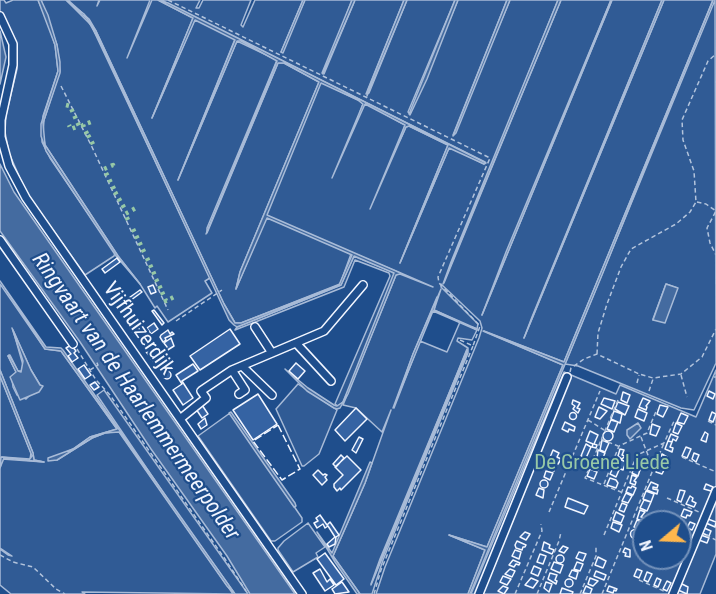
<!DOCTYPE html>
<style>
body{margin:0}
#map{position:relative;width:716px;height:594px;overflow:hidden;background:#1f4e8c;font-family:"Roboto Condensed",sans-serif}
canvas{display:block}
.north{position:absolute;left:632px;top:510px;width:60px;height:60px;box-sizing:border-box;background:#1f4e8c;border:2px solid #7391ba;border-radius:50%;rotate:251deg;font-size:16px;font-weight:700;line-height:24px;text-align:center;color:#f2f6ff}
.north::after{content:'';display:block;margin:auto;width:21px;height:27px;background:#ffb74d;clip-path:polygon(50% 0,100% 100%,50% 72%,0 100%)}
</style>
<div id="map">
<canvas width="716" height="594"></canvas>
<div class="north">N</div>
</div>
<script>
const ctx = document.querySelector('canvas').getContext('2d');
ctx.lineJoin = 'round';
function fill(path, color) {
  ctx.fillStyle = color;
  ctx.fill(path, 'evenodd');
}
function toPath(rows) {
  const path = new Path2D();
  for (const r of rows) {
    if (r.length === 3) {
      path.moveTo(r[0] + r[2], r[1]);
      path.arc(r[0], r[1], r[2], 0, 2 * Math.PI);
      continue;
    }
    path.moveTo(r[0], r[1]);
    for (let i = 2; i < r.length; i += 2) path.lineTo(r[i], r[i + 1]);
  }
  return path;
}
function trace(path, color, width, dash) {
  ctx.strokeStyle = color;
  ctx.lineWidth = width;
  ctx.lineCap = dash ? 'butt' : 'round';
  ctx.setLineDash(dash || []);
  ctx.stroke(path);
}
function label(font, color, halo, rows, align = 'center') {
  ctx.font = font + ' "Roboto Condensed",sans-serif';
  ctx.lineWidth = 4.5;
  ctx.setLineDash([]);
  ctx.textBaseline = 'middle';
  ctx.strokeStyle = halo;
  ctx.fillStyle = color;
  for (const [text, x, y, turn = 0] of rows) {
    ctx.save();
    ctx.translate(x, y);
    ctx.rotate((+turn || 0) * Math.PI / 180);
    ctx.textAlign = isNaN(turn) ? turn : align;
    if (halo) ctx.strokeText(text, 0, 0);
    ctx.fillText(text, 0, 0);
    ctx.restore();
  }
}
const built = toPath([
 [0,0,4,0,6,3,13,0,38,0,48,23,55,45,58,71,43,116,42,142,50,158,115,253,114,256,85,275,26,192,9,153,5,132,6,115,17,69,17,56,13,37,0,12,0,0],
 [41,0,66,0,91,25,210,278,205,281,212,293,168,322,157,306,155,308,140,284,118,256,45,145,43,134,44,120,60,71,57,45,41,0],
 [68,0,99,0,97,6,100,0,150,0,127,58,152,0,158,0,193,18,152,118,195,19,235,39,178,180,237,41,277,60,207,228,207,233,278,63,284,63,319,82,240,272,236,289,265,220,267,218,279,222,266,215,321,82,358,100,363,104,360,112,364,105,367,104,405,125,400,140,406,127,409,126,448,145,400,263,449,148,452,148,484,164,485,162,161,0,200,0,196,8,199,8,203,0,251,0,241,25,243,27,255,0,303,0,281,52,305,0,352,0,324,74,355,0,404,0,366,94,369,93,407,0,455,0,408,112,410,114,458,0,507,0,453,135,510,0,558,0,444,283,561,0,611,0,482,315,612,0,662,0,524,338,664,0,713,0,564,362,484,331,563,365,487,547,449,535,485,550,468,594,376,594,385,567,479,338,482,328,480,321,441,284,441,287,478,324,477,329,472,327,477,330,472,340,458,338,457,341,468,348,468,353,383,560,372,594,360,594,333,556,365,483,391,410,382,432,356,408,343,405,396,275,400,273,280,222,351,254,340,284,241,323,235,323,224,304,96,31,89,19,68,0],
 [437,297,434,310,460,322,447,352,420,341,394,408,413,354,437,297],
 [467,350,446,404,371,584,380,559,467,350],
 [715,0,716,363,694,410,681,408,578,366,565,364,715,0],
 [666,284,677,288,653,320,653,319,666,284],
 [354,256,393,272,394,275,348,391,343,402,338,406,335,404,390,276,389,273,355,260,344,287,235,330,237,327,341,285,354,256],
 [0,284,45,349,61,351,117,429,90,437,73,449,50,460,57,460,92,438,105,433,119,431,233,594,82,592,85,594,11,594,0,585,0,549,8,555,12,556,0,548,0,468,2,459,44,462,34,460,33,453,0,370,0,284],
 [13,330,31,370,40,385,26,399,17,395,13,387,12,379,16,372,8,356,10,355,18,371,23,371,23,365,13,330],
 [716,370,716,554,700,594,471,594,564,372,616,394,620,385,696,417,716,370],
 [644,522,680,522,680,558,644,558,644,522],
 [0,376,31,453,30,459,2,457,0,459,0,376],
 [298,384,337,410,319,454,304,466,302,466,276,409,298,384],
 [104,390,248,594,235,594,175,510,97,395,104,390],
 [230,413,302,518,302,522,275,541,271,541,198,436,230,413],
 [308,523,325,547,316,553,318,557,293,572,278,550,278,548,284,541,308,523]
]);
const water = toPath([
 [38,0,41,0,48,15,57,45,60,62,60,73,43,123,45,145,118,256,140,284,116,256,46,151,41,136,41,124,58,71,55,45,38,0],
 [66,0,84,14,96,31,224,304,235,323,241,323,339,285,352,255,267,218,236,289,240,272,319,82,284,63,278,63,206,234,277,61,241,41,237,41,178,180,235,40,195,20,152,118,193,18,158,0,168,3,486,163,484,164,449,148,400,263,448,145,409,126,406,127,370,209,405,125,365,104,332,178,363,104,358,100,321,83,267,215,433,287,400,274,396,275,348,394,340,408,337,409,334,408,307,391,285,369,308,388,334,405,337,406,343,402,394,273,354,256,341,285,237,327,234,325,229,320,97,36,87,19,66,0],
 [303,0,305,0,283,53,281,52,303,0],
 [352,0,355,0,323,74,322,73,352,0],
 [404,0,407,0,367,96,368,90,404,0],
 [455,0,458,0,427,79,410,115,409,114,455,0],
 [507,0,510,0,456,133,453,136,507,0],
 [558,0,561,0,443,284,451,262,558,0],
 [611,0,612,0,482,315,506,252,611,0],
 [662,0,664,0,524,338,532,317,662,0],
 [713,0,602,275,470,594,468,594,485,550,449,535,487,547,563,365,483,331,564,362,713,0],
 [0,31,6,57,0,84,0,31],
 [0,164,14,192,295,594,250,594,227,556,151,449,80,342,0,231,0,164],
 [0,281,46,347,61,348,63,350,235,594,227,586,119,432,105,433,92,438,57,460,48,461,48,458,73,449,90,437,117,429,61,351,45,349,0,281],
 [666,284,678,288,665,323,653,320,666,284],
 [441,289,434,310,477,329,477,330,433,311,393,408,413,354,441,289],
 [12,328,31,370,40,385,43,386,39,392,20,400,10,377,16,372,8,356,9,355,18,371,21,372,23,361,12,328],
 [467,349,467,353,446,404,371,585,467,349],
 [0,370,33,453,34,460,44,462,4,458,0,468,1,457,29,460,32,456,0,376,0,370],
 [231,412,295,503,296,506,294,507,266,467,229,413,231,412],
 [638,423,641,428,630,439,627,435,627,430,638,423],
 [370,462,372,463,365,483,333,556,360,594,357,594,335,562,317,532,332,553,370,462]
]);
const building = toPath([
 [117,258,120,262,105,273,102,269,117,258],
 [153,285,156,292,151,294,148,287,153,285],
 [140,290,142,292,123,306,122,303,123,302,120,297,122,295,126,300,140,290],
 [154,310,164,323,162,325,152,311,154,310],
 [154,323,158,329,151,334,147,328,154,323],
 [136,324,141,332,135,336,130,328,136,324],
 [230,329,240,344,200,370,190,356,230,329],
 [168,330,170,334,172,332,174,334,165,338,166,340,163,342,160,337,161,335,168,330],
 [171,338,174,346,158,356,157,354,167,347,164,343,171,338],
 [151,343,155,348,147,353,144,348,151,343],
 [71,345,76,351,74,353,78,358,72,362,68,356,71,354,66,348,71,345],
 [157,346,161,351,151,358,147,353,157,346],
 [157,355,162,362,166,362,169,366,162,371,151,359,157,355],
 [296,363,305,371,298,379,289,371,296,363],
 [193,364,198,371,182,381,193,398,183,405,173,390,182,384,176,375,193,364],
 [84,365,91,375,85,379,78,369,84,365],
 [167,375,4],
 [95,382,99,387,94,390,90,385,95,382],
 [709,391,715,394,713,399,707,396,709,391],
 [623,392,630,395,627,403,621,400,623,392],
 [258,394,277,424,253,440,233,410,258,394],
 [604,398,615,401,612,409,601,404,604,398],
 [643,398,650,401,646,406,647,407,646,410,639,407,643,398],
 [573,400,580,403,577,408,580,409,578,413,573,409,575,406,572,404,573,400],
 [618,402,629,406,625,415,615,409,618,402],
 [202,405,208,414,202,418,196,409,202,405],
 [660,405,668,407,663,417,657,414,660,405],
 [599,407,607,411,600,419,595,417,599,407],
 [356,408,367,419,345,441,335,430,356,408],
 [638,409,647,413,644,421,635,417,638,409],
 [614,411,622,414,620,423,611,419,614,411],
 [712,412,716,414,713,422,709,420,712,412],
 [573,416,3.5],
 [681,413,688,416,684,424,677,422,681,413],
 [205,418,207,425,201,429,198,424,205,418],
 [611,420,618,422,614,432,607,429,611,420],
 [565,422,575,427,574,431,569,429,568,432,562,429,565,422],
 [676,423,682,426,678,434,673,432,676,423],
 [652,424,660,427,656,436,650,434,652,424],
 [608,436,5],
 [590,431,598,435,594,444,597,445,596,448,592,447,593,444,586,441,590,431],
 [705,432,708,434,706,442,701,440,705,432],
 [671,434,678,437,676,441,673,439,672,442,668,441,671,434],
 [359,437,363,439,356,453,352,450,359,437],
 [602,440,609,443,605,452,600,450,602,440],
 [668,441,672,442,670,447,673,448,672,452,665,449,668,441],
 [586,444,591,447,586,458,581,456,586,444],
 [686,447,691,449,687,458,682,456,686,447],
 [620,449,624,450,622,455,625,456,622,459,618,456,620,449],
 [553,450,559,453,557,457,561,459,558,464,549,460,553,450],
 [598,450,605,453,602,460,597,458,598,450],
 [694,453,699,455,696,462,692,459,694,453],
 [662,454,667,457,666,466,660,463,662,454],
 [341,455,344,458,336,467,333,464,341,455],
 [347,456,361,470,341,490,340,488,337,491,334,487,334,484,343,475,335,467,347,456],
 [617,458,626,462,623,470,613,466,617,458],
 [595,459,601,462,598,470,592,468,595,459],
 [550,461,556,464,554,471,549,469,550,461],
 [659,463,666,466,662,474,656,472,659,463],
 [635,465,641,467,638,476,632,473,635,465],
 [613,468,619,470,616,477,610,474,613,468],
 [590,469,597,472,594,479,587,476,590,469],
 [318,470,323,475,325,474,327,475,325,477,327,480,322,485,313,475,318,470],
 [546,471,553,473,550,480,544,477,546,471],
 [632,475,637,477,634,481,636,482,635,485,630,483,632,475],
 [610,478,616,480,618,483,616,488,607,485,610,478],
 [544,484,4],
 [651,482,658,485,657,488,653,487,653,489,658,490,657,494,647,490,651,482],
 [706,484,713,487,711,491,704,489,706,484],
 [632,486,636,488,633,495,626,492,628,487,631,488,632,486],
 [539,488,544,490,543,498,536,495,539,488],
 [680,490,685,491,681,502,677,500,680,490],
 [646,491,654,494,651,502,643,499,646,491],
 [626,493,632,496,628,503,622,501,626,493],
 [690,496,693,498,692,501,696,503,694,507,686,504,690,496],
 [568,498,588,506,584,514,565,507,568,498],
 [644,500,651,502,647,511,640,508,644,500],
 [622,503,627,505,624,512,619,510,622,503],
 [684,509,692,512,690,516,687,515,686,518,681,516,684,509],
 [640,510,645,512,641,517,644,518,642,521,637,519,640,510],
 [616,512,624,516,621,523,613,520,616,512],
 [320,515,327,525,330,522,339,535,336,537,335,544,329,547,327,544,335,537,328,526,325,528,323,524,317,528,314,523,318,521,316,518,320,515],
 [671,516,678,518,676,522,668,520,671,516],
 [708,519,716,522,715,527,706,523,708,519],
 [637,520,642,522,639,529,634,527,637,520],
 [613,522,622,525,619,532,611,528,613,522],
 [690,522,695,524,692,530,687,528,690,522],
 [704,528,711,531,709,536,702,533,704,528],
 [635,534,4.5],
 [525,532,530,534,526,540,520,537,525,532],
 [701,535,709,538,707,543,699,540,701,535],
 [517,541,526,545,525,547,523,547,522,550,516,548,515,545,517,541],
 [683,541,688,543,685,551,680,549,683,541],
 [544,542,550,545,549,548,554,550,552,554,542,550,544,542],
 [563,546,568,548,564,553,559,551,563,546],
 [625,548,630,550,630,557,625,556,626,553,623,552,625,548],
 [515,550,521,552,519,559,512,556,515,550],
 [579,552,586,554,583,561,576,558,579,552],
 [325,553,344,579,336,585,317,559,325,553],
 [540,554,546,556,543,564,537,562,540,554],
 [560,559,4],
 [598,557,606,561,603,568,595,565,598,557],
 [513,560,520,563,519,565,516,564,514,567,509,565,513,560],
 [554,562,563,565,560,573,551,569,554,562],
 [577,562,583,564,580,571,574,569,577,562],
 [534,566,541,569,538,576,531,573,534,566],
 [320,569,327,582,330,579,334,585,325,591,313,573,320,569],
 [510,569,515,571,512,577,505,574,510,569],
 [637,569,642,571,639,578,634,576,637,569],
 [572,570,578,572,576,579,569,576,572,570],
 [596,571,606,575,604,580,594,576,596,571],
 [647,572,652,574,648,582,644,580,647,572],
 [550,573,557,575,555,580,557,581,556,584,548,579,550,573],
 [503,576,511,579,507,585,500,582,503,576],
 [531,578,538,581,533,588,525,585,531,578],
 [590,578,598,581,593,586,588,584,590,578],
 [657,578,661,580,658,587,654,585,657,578],
 [569,583,4],
 [667,581,671,583,667,591,663,589,667,581],
 [342,582,349,592,335,594,332,589,342,582],
 [546,582,552,584,549,592,544,588,546,582],
 [682,584,688,587,687,594,678,590,682,584],
 [503,586,508,588,504,594,498,591,503,586],
 [586,586,592,589,590,594,583,593,586,586],
 [609,586,617,589,616,591,614,590,613,593,607,591,609,586],
 [562,588,573,592,572,594,560,594,562,588]
]);
const path = toPath([
 [168,0,490,158,438,277,439,283,480,326,473,346,458,339],
 [61,86,92,147,168,310],
 [697,202,706,204,716,211,707,228,710,243,716,255],
 [176,321,222,290],
 [77,349,96,380,110,395,225,559,246,591],
 [597,354,598,333,607,304,621,267,631,249,676,224,690,212,696,202,694,171,683,140,682,120,708,61,716,54],
 [90,370,98,365,96,361],
 [570,372,571,368,584,359,597,354,639,374,653,378,681,374,702,357,716,329],
 [681,375,687,397],
 [714,377,716,377],
 [637,383,639,375],
 [649,391,653,379],
 [618,400,585,478,621,492],
 [588,420,604,430],
 [708,421,716,425],
 [641,437,653,468],
 [601,439,618,446],
 [682,457,716,472],
 [604,484,619,446,647,433,657,409],
 [667,498,699,512],
 [549,512,600,391],
 [604,535,637,455,664,443,675,419],
 [706,535,716,540],
 [0,555,13,562,33,567,56,589,65,594],
 [639,580,666,592],
 [374,594,381,570,473,346],
 [515,594,542,531,541,524],
 [537,594,559,541,561,532],
 [580,594,596,556,596,547],
 [602,594,664,443]
]);
const minor = toPath([
 [0,16,13,44,13,65,1,120,1,137,9,166,26,198,302,594],
 [0,240,73,344],
 [255,327,272,353],
 [296,343,331,381],
 [242,366,272,395],
 [232,370,245,390,239,394],
 [180,419,206,398,201,391,232,370,324,331,363,285],
 [479,594,567,377],
 [673,594,716,491]
]);
const hedge = toPath([
 [66,105,70,106,79,126,71,129,69,125],
 [87,134,83,125,91,122],
 [88,135,94,146],
 [114,189,104,169,113,165,114,169],
 [115,192,126,211],
 [128,220,125,214,136,208],
 [133,229,146,256],
 [147,258,156,278],
 [156,279,162,291],
 [162,292,166,301,174,297]
]);
const fence = toPath([
 [278,425,300,469,282,480,253,441,278,425]
]);
const streetNames = [
 ["Vijfhuizerdijk",138,329,55]
];
const parkNames = [
 ["De Groene Liede",602,464]
];
const waterNames = [
 ["Ringvaart van de Haarlemmermeerpolder",135,397,55]
];
fill(built, '#305b95');
trace(built, '#a8bbd7', 1.5);
fill(water, '#446ba0');
trace(water, '#a8bbd7', 1.5);
fill(building, '#3563a3');
trace(building, '#f2f6ff', 1.5);
trace(minor, '#f2f6ff', 10);
trace(path, '#b3c4dc', 1.5, [4.5, 3]);
trace(minor, '#1f4e8c', 7);
trace(hedge, '#97c8a6', 4.5, [3, 4.5]);
trace(fence, '#f2f6ff', 1.5, [8, 3]);
label('21px', '#f2f6ff', '#1f4e8c', streetNames);
label('21px', '#97c8a6', '#1f4e8c', parkNames);
label('italic 22px', '#f2f6ff', '#1f4e8c', waterNames);
</script>
